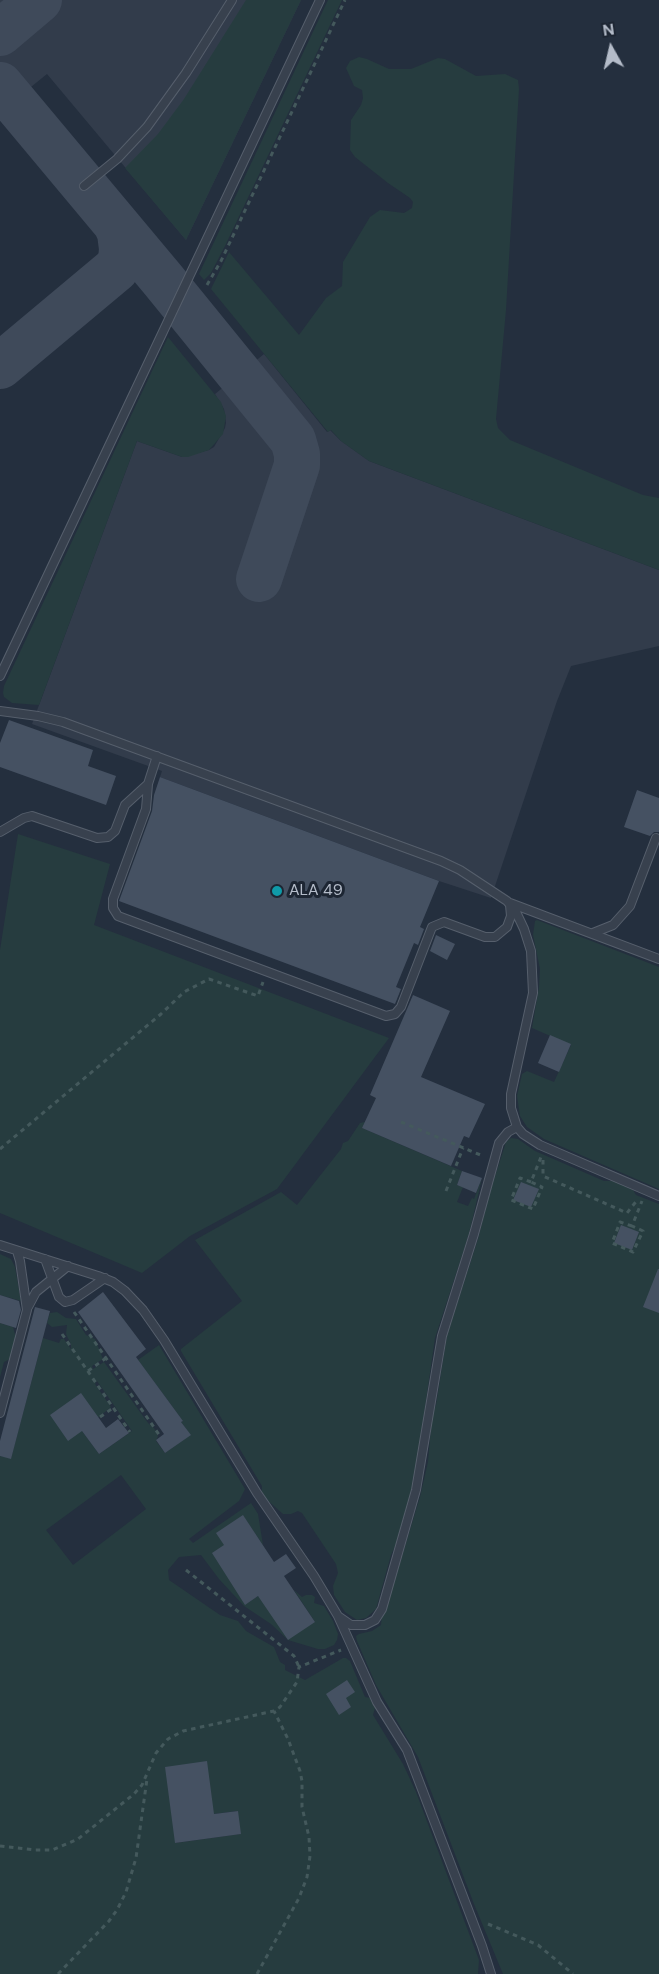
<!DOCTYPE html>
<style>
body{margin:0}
#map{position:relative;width:659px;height:1974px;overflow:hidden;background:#242f3e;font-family:"DM Sans",sans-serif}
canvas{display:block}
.north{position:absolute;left:581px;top:18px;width:60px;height:60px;-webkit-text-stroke:4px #1d2633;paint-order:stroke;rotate:352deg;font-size:16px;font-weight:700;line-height:24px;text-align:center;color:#b4bcc9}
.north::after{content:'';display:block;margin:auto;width:21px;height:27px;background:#b4bcc9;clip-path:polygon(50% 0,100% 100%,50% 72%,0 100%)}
</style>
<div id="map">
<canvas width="659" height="1974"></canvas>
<div class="north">N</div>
</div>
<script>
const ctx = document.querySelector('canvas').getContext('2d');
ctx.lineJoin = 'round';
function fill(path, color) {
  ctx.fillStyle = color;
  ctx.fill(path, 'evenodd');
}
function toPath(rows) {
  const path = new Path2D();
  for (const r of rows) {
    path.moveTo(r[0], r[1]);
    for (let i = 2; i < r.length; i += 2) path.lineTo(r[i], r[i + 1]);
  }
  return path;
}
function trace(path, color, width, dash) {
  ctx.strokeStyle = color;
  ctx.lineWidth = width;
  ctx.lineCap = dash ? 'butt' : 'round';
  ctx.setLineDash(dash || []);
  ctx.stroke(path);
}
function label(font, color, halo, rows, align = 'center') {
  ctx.font = font + ' "DM Sans",sans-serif';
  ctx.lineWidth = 6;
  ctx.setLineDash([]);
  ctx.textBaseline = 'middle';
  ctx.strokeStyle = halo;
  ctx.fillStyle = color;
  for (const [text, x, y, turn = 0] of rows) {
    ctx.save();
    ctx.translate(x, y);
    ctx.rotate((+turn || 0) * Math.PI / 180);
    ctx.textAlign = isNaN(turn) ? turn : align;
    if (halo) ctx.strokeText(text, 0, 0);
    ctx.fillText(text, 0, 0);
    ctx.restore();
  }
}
const airport = toPath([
 [0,0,301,0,186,240,47,74,0,112],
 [264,354,327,432,330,430,341,441,369,461,659,570,659,646,571,666,557,701,491,898,439,881,160,777,162,771,32,724,137,441,182,457,209,450,214,447,225,428,226,423,224,409,215,394]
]);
const green = toPath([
 [246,0,301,0,186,240,125,168,158,134,184,99],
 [328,0,342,0,225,246,211,273,204,280,199,274],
 [359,57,367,59,389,69,411,69,438,58,445,59,476,76,505,74,518,80,519,89,506,310,496,419,498,428,510,440,643,495,659,498,659,570,369,461,341,441,331,430,328,432,211,289,229,252,299,335,326,298,342,286,343,262,370,217,380,210,404,213,412,208,413,202,410,198,388,183,355,157,350,150,351,120,361,105,363,98,362,90,354,86,346,68,350,61],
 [168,337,221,402,226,416,223,434,209,450,188,457,182,457,137,441,39,705,12,703,4,697,3,693,4,686],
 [18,834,110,864,94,925,389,1038,277,1189,190,1236,142,1273,0,1213,0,950],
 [537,920,659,967,659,1189,544,1139,527,1127,520,1116,517,1096,522,1074,527,1071,554,1082,571,1045,532,1028,539,987,540,969,533,935,535,921],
 [365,1122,362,1128,462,1171,457,1185,463,1187,457,1202,468,1206,472,1198,474,1199,482,1178,469,1234,435,1338,415,1477,396,1544,391,1555,376,1609,366,1618,357,1620,345,1612,334,1595,333,1586,338,1573,336,1564,302,1513,298,1511,291,1514,283,1514,265,1498,262,1492,262,1486,181,1351,181,1349,242,1301,195,1240,281,1192,297,1205,341,1149,343,1143,348,1141,360,1123],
 [511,1138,518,1139,535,1151,565,1164,604,1181,614,1181,633,1190,636,1195,659,1204,659,1974,503,1974,474,1904,418,1757,376,1685,357,1641,356,1636,359,1634,372,1631,381,1625,382,1615,385,1612,420,1497,428,1462,432,1415,436,1405,447,1335,478,1239,489,1195,506,1142],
 [0,1254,11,1259,15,1267,21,1301,0,1295],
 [57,1312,66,1318,76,1319,86,1335,95,1339,103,1359,92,1366,93,1369,104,1362,148,1423,154,1428,158,1436,156,1441,165,1453,190,1435,181,1422,183,1421,138,1360,159,1345,245,1489,239,1501,189,1539,193,1543,251,1503,258,1514,263,1545,243,1516,224,1545,246,1604,258,1596,315,1622,294,1590,302,1597,306,1595,312,1595,315,1597,314,1603,324,1606,333,1621,338,1634,337,1640,334,1645,325,1649,318,1649,288,1640,271,1624,244,1606,219,1579,201,1555,179,1557,168,1570,169,1580,220,1615,238,1621,246,1631,274,1647,280,1662,285,1665,285,1670,305,1680,343,1658,346,1658,350,1661,365,1697,370,1698,373,1703,375,1708,373,1715,403,1764,416,1792,479,1960,478,1974,0,1974,0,1456,11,1458,43,1338,59,1343,61,1339,64,1339,71,1349,71,1344,66,1334,67,1325,52,1327,47,1323,50,1313],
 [97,1381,132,1431,99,1454,82,1431,111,1407,95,1384],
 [121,1475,146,1509,73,1565,46,1530],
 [237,1811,240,1834,176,1843,173,1819],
 [0,1323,13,1327,17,1342,10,1359,4,1362,0,1377]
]);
const taxiway = toPath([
 [0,33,39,0],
 [0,85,163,280,293,440,297,454,297,465,259,579],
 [0,366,116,269,121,260,122,249,120,233,116,224]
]);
const building = toPath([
 [9,720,93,750,88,766,116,776,106,805,0,767,0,743],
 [160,777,439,881,420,927,424,929,418,945,414,943,396,987,401,989,395,1004,119,901,152,811,154,795],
 [637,790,659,798,659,832,654,832,650,836,624,827],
 [436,935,455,944,447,960,430,951],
 [413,995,450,1011,421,1077,485,1104,469,1138,464,1136,451,1166,362,1128,376,1098,370,1095],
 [550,1035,571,1044,559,1072,538,1063],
 [462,1171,482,1178,476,1193,457,1185],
 [521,1182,539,1189,531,1207,513,1200],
 [621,1225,639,1232,632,1250,614,1243],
 [658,1269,659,1269,659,1313,643,1307],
 [103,1292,146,1349,136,1357,183,1421,181,1422,191,1435,165,1453,156,1440,164,1434,78,1312],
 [0,1295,19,1301,21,1310,16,1328,0,1323],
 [35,1307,50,1311,11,1459,0,1456,0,1441],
 [81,1393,106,1428,118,1419,129,1433,99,1454,82,1431,68,1441,50,1415],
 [243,1515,274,1562,286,1554,296,1568,284,1576,315,1622,288,1640,258,1596,245,1605,212,1553,224,1545,216,1533],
 [347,1680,355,1692,346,1698,351,1707,339,1715,326,1694],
 [207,1761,214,1814,238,1811,241,1834,175,1843,165,1767]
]);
const path = toPath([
 [207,285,221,261,345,0],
 [401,1122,483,1156],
 [0,1149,161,1014,184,992,209,979,258,996,263,982],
 [543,1160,543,1176,627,1213,638,1199],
 [531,1182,520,1178,511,1200,533,1209,542,1187,531,1182,541,1157],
 [446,1191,463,1148],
 [632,1226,620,1222,612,1243,633,1252,643,1231,632,1226,642,1201],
 [74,1312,160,1436],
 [62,1334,130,1432],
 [88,1371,106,1358],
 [100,1417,113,1408],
 [186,1570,294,1656,299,1667],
 [0,1846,35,1850,52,1850,78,1839,134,1794,142,1785,156,1753,168,1739,183,1731,274,1711,280,1707,297,1682,299,1667,341,1650],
 [488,1924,538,1945,573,1974],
 [58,1974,109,1921,117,1910,126,1892,136,1858,147,1779],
 [257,1974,299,1898,307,1877,310,1856,309,1837,302,1807,302,1781,300,1771,288,1739,274,1711]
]);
const lane = toPath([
 [84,186,117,159,147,127,186,73,232,0],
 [0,676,320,0],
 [0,711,38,716,63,722,441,861,460,870,507,901,516,912,524,929,531,951,533,993,511,1094,511,1108,517,1127,508,1132,499,1143,474,1234,442,1336,416,1490,382,1609,375,1620,365,1625,351,1625,338,1616],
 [148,784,146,809,113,899,113,908,118,916,386,1016,395,1014,401,1007,432,927,444,922,485,937,495,937,507,927,511,916,510,905],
 [0,832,24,818,32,816,97,838,108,837,115,831,125,805,148,784,157,756],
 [510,903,659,959],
 [593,933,613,925,630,906,656,838],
 [517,1127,523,1134,540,1145,659,1196],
 [0,1245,98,1276,113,1282,125,1291,143,1310,164,1340,257,1493,314,1576,338,1616,377,1702,407,1750,482,1946,491,1974],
 [45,1259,59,1297,65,1302,73,1300,105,1278],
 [28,1307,36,1292,68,1266],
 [0,1413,27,1310,20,1261,17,1251]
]);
const markers = [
 [277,891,6,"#0f9aa8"]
];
const poiNames = [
 ["ALA 49",289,891]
];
fill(airport, '#323c4b');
fill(green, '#263c3f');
trace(taxiway, '#3f4a5a', 46);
fill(building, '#455162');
trace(lane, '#565f6c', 10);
trace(path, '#44595c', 3, [4.5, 4.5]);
trace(lane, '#38414e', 8);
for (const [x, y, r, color] of markers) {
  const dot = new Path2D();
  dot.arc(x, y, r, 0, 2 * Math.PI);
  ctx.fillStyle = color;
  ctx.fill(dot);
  trace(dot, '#1d2633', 2);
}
label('16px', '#b4bcc9', '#1d2633', poiNames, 'left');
</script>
